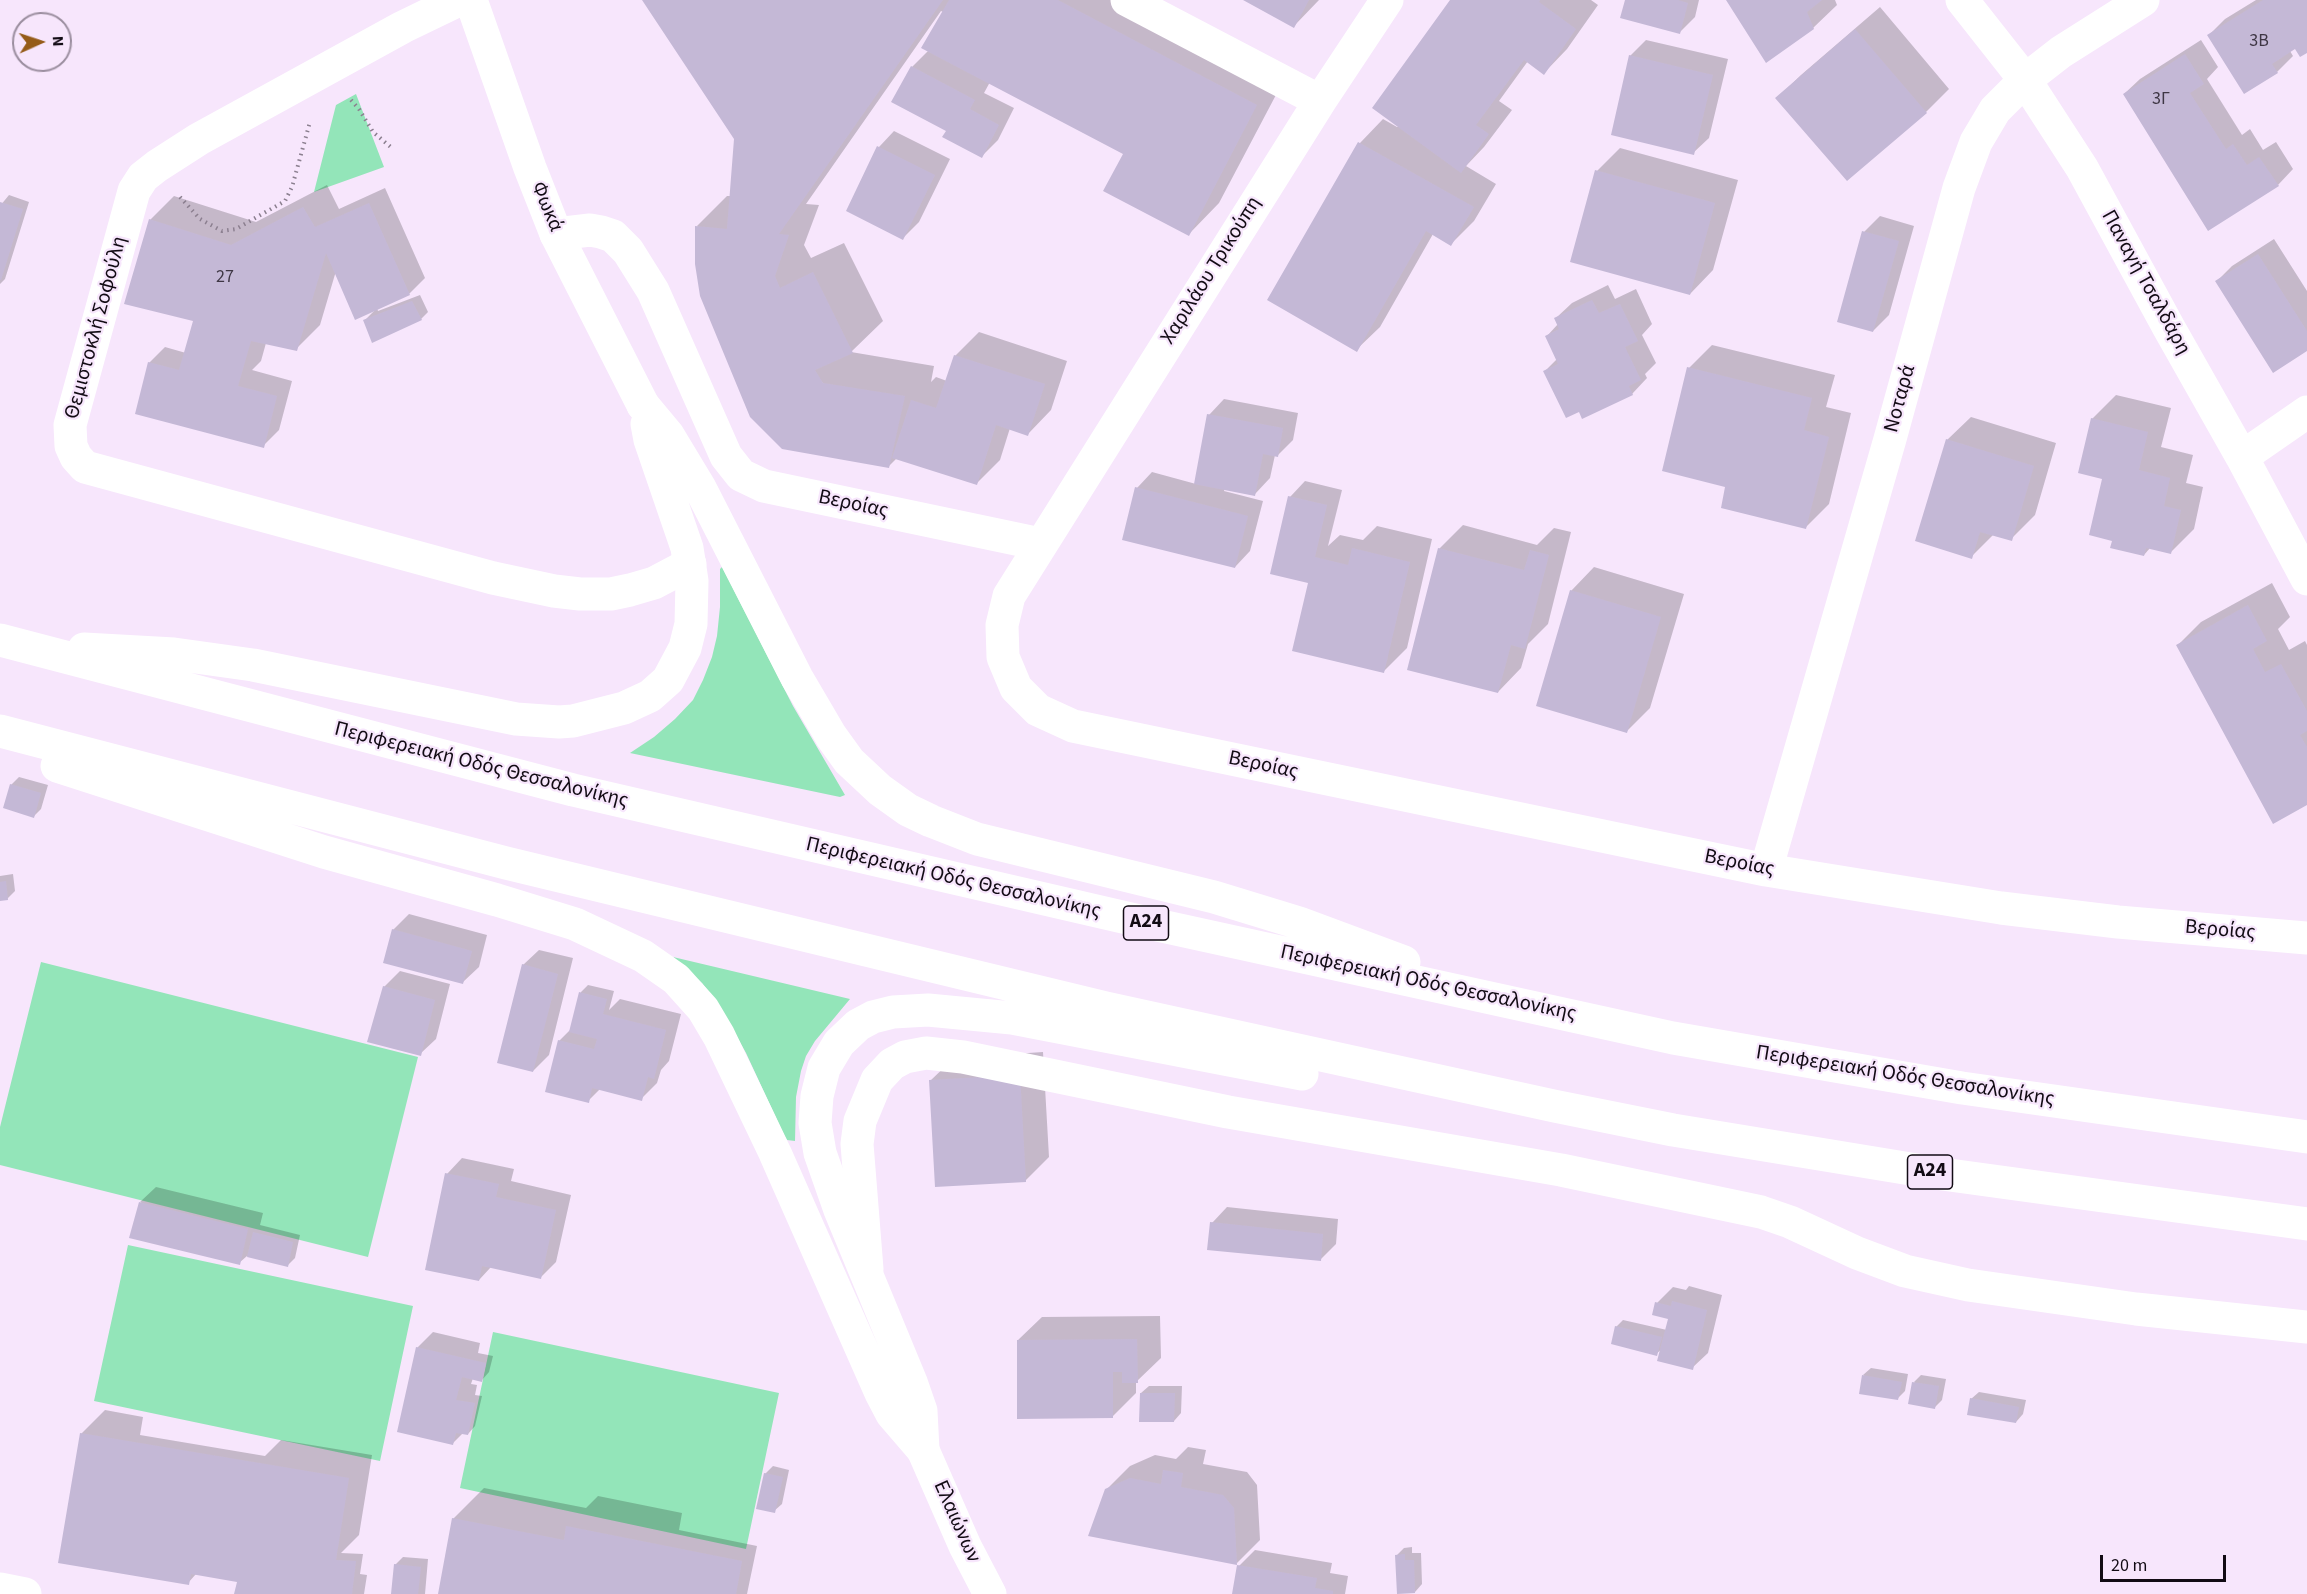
<!DOCTYPE html>
<meta charset="utf-8">
<style>
body{margin:0}
#map{position:relative;width:2307px;height:1594px;overflow:hidden;background:#f7e6fc;font-family:"Source Sans 3",sans-serif}
canvas{display:block}
.north{position:absolute;left:12px;top:12px;width:60px;height:60px;box-sizing:border-box;background:#f7e6fc;border:2px solid #9b8e9f;border-radius:50%;rotate:87deg;font-size:16px;font-weight:700;line-height:24px;text-align:center;color:#120b14}
.north::after{content:'';display:block;margin:auto;width:21px;height:27px;background:#955c19;clip-path:polygon(50% 0,100% 100%,50% 72%,0 100%)}
.scale{position:absolute;left:2100px;top:1555px;width:126px;height:27px;box-sizing:border-box;border:3px solid #120b14;border-top:0;padding-left:8px;font-size:18px;line-height:21px;white-space:nowrap;color:#120b14;-webkit-text-stroke:4px #f7e6fc;paint-order:stroke}
</style>
<div id="map">
<canvas width="2307" height="1594"></canvas>
<div class="north">N</div>
<div class="scale">20 m</div>
</div>
<script>
const ctx = document.querySelector('canvas').getContext('2d');
ctx.lineJoin = 'round';
function fill(path, color) {
  ctx.fillStyle = color;
  ctx.fill(path, 'evenodd');
}
function toPath(rows) {
  const path = new Path2D();
  for (const r of rows) {
    path.moveTo(r[0], r[1]);
    for (let i = 2; i < r.length; i += 2) path.lineTo(r[i], r[i + 1]);
  }
  return path;
}
function trace(path, color, width, dash) {
  ctx.strokeStyle = color;
  ctx.lineWidth = width;
  ctx.lineCap = dash ? 'butt' : 'round';
  ctx.setLineDash(dash || []);
  ctx.stroke(path);
}
function label(font, color, halo, rows, align = 'center') {
  ctx.font = font + ' "Source Sans 3",sans-serif';
  ctx.lineWidth = 4.5;
  ctx.setLineDash([]);
  ctx.textBaseline = 'middle';
  ctx.strokeStyle = halo;
  ctx.fillStyle = color;
  for (const [text, x, y, turn = 0] of rows) {
    ctx.save();
    ctx.translate(x, y);
    ctx.rotate((+turn || 0) * Math.PI / 180);
    ctx.textAlign = isNaN(turn) ? turn : align;
    if (halo) ctx.strokeText(text, 0, 0);
    ctx.fillText(text, 0, 0);
    ctx.restore();
  }
}
const green = toPath([
 [356,94,384,167,314,192,336,105],
 [722,567,793,706,845,795,840,797,630,753,654,737,675,719,693,700,703,680,712,657,717,636,720,607,720,569],
 [673,957,850,999,815,1041,806,1056,801,1071,796,1097,795,1141,787,1140,784,1135,746,1053,721,1008,702,983],
 [41,962,418,1057,368,1257,0,1165,0,1127],
 [128,1245,413,1306,380,1461,94,1401],
 [493,1332,779,1393,746,1549,460,1488]
]);
const shadow = toPath([
 [644,0,1146,0,1287,74,1219,203,1189,234,1125,153,990,82,984,93,1014,108,998,140,982,156,948,130,912,67,929,50,943,12,941,11,806,204,819,205,804,245,811,258,844,243,883,321,851,352,934,366,931,382,936,377,947,381,955,356,979,332,1067,361,1051,410,1028,434,1010,428,1000,460,976,484,897,458,889,466,697,226,727,196,731,196,736,139],
 [1246,0,1319,0,1294,26],
 [1452,0,1591,0,1598,5,1567,49,1544,73,1528,61,1499,101,1512,110,1484,147,1466,166,1496,184,1474,221,1451,244,1433,234,1380,327,1356,350,1270,300,1360,143,1383,119,1397,127,1399,126],
 [1626,0,1699,0,1695,17,1679,33],
 [1728,0,1835,0,1837,5,1813,28],
 [2256,0,2307,0,2307,51,2296,47,2290,51,2293,56,2277,72,2245,92,2209,35,2225,19],
 [1880,7,1949,89,1926,112,1777,98,1801,75],
 [1646,40,1728,59,1709,138,1693,153,1630,56],
 [2201,40,2218,67,2207,79,2242,135,2250,129,2263,150,2276,142,2293,169,2278,185,2124,94,2140,79],
 [894,131,950,159,919,222,903,238,848,211,879,147],
 [1620,148,1738,180,1713,270,1690,294,1597,171],
 [327,185,339,209,385,188,425,278,409,294,377,308,378,311,420,295,428,312,421,319,364,321,376,309,336,271,320,325,296,349,266,343,261,361,252,370,292,381,279,430,263,446,149,363,165,347,186,353,195,320,150,220,174,196,256,222],
 [9,195,29,202,5,279,0,284,0,206],
 [1880,216,1914,226,1889,315,1873,331,1864,232],
 [2274,239,2307,291,2307,349,2217,281,2232,266],
 [1608,285,1615,299,1636,289,1652,324,1642,335,1656,363,1645,374,1647,378,1632,394,1545,371,1557,359,1547,336,1558,324,1556,318,1572,303],
 [1712,345,1835,375,1826,407,1851,413,1829,504,1806,527,1727,486,1689,368],
 [2116,395,2171,408,2161,447,2193,455,2186,483,2203,487,2194,529,2170,553,2150,548,2144,555,2114,540,2092,419],
 [1224,399,1298,413,1293,440,1277,456,1275,455,1270,478,1255,494,1225,488,1224,491,1263,501,1250,551,1235,567,1137,488,1152,472,1196,484,1209,415],
 [1971,417,2056,443,2035,515,2011,539,1994,534,1971,557,1947,440],
 [1305,481,1342,490,1328,546,1340,535,1363,540,1377,526,1432,539,1407,648,1384,671,1311,578,1290,497],
 [1463,525,1537,545,1554,528,1571,532,1548,624,1528,644,1521,668,1498,692,1439,549],
 [1594,567,1684,594,1650,708,1627,731,1571,591],
 [2272,583,2290,617,2278,629,2289,650,2305,641,2307,645,2307,804,2178,645,2201,622],
 [19,777,48,785,41,809,34,816,11,785],
 [13,874,15,891,7,899,0,900,0,876],
 [409,914,487,935,479,967,463,982,393,930],
 [539,950,573,958,549,1055,533,1071,523,965],
 [400,971,450,984,436,1039,420,1054,384,987],
 [588,985,614,991,609,1010,620,999,681,1014,669,1061,661,1070,657,1083,641,1099,600,1089,588,1101,559,1041,571,1029,581,992],
 [1043,1052,1049,1157,1025,1181,930,1081,954,1058],
 [462,1158,514,1169,511,1181,571,1195,556,1262,540,1278,491,1267,479,1280,447,1174],
 [156,1187,263,1213,260,1225,300,1235,295,1258,287,1266,247,1256,239,1263,140,1202],
 [1227,1207,1338,1219,1336,1244,1320,1260,1212,1223],
 [1689,1286,1722,1295,1708,1353,1692,1368,1662,1349,1656,1354,1616,1327,1623,1320,1667,1330,1669,1318,1657,1303,1673,1287,1686,1290],
 [1160,1316,1161,1358,1136,1382,1136,1393,1112,1417,1018,1340,1042,1317],
 [433,1332,480,1343,478,1353,493,1356,489,1372,482,1380,473,1378,471,1384,477,1385,475,1395,482,1396,475,1426,468,1434,463,1433,453,1443,417,1348],
 [1871,1368,1908,1374,1905,1391,1898,1398,1863,1375],
 [1921,1375,1946,1379,1942,1400,1935,1407,1914,1382],
 [1149,1386,1182,1386,1181,1413,1174,1421,1141,1393],
 [1979,1392,2026,1400,2023,1414,2016,1422,1971,1399],
 [105,1410,143,1417,140,1435,265,1456,281,1440,372,1455,359,1535,341,1553,363,1554,360,1574,367,1575,364,1594,236,1594,238,1580,196,1574,188,1583,81,1434],
 [1188,1447,1206,1450,1203,1464,1247,1472,1257,1485,1260,1540,1237,1563,1106,1490,1130,1466,1155,1455,1176,1459],
 [773,1466,789,1470,782,1504,774,1511,765,1474],
 [484,1488,586,1508,598,1496,682,1513,679,1530,757,1546,747,1594,439,1594,453,1519],
 [1412,1547,1412,1553,1421,1553,1422,1584,1415,1592,1397,1555,1404,1548],
 [1255,1550,1332,1563,1330,1573,1348,1576,1345,1594,1234,1594,1239,1566],
 [403,1557,428,1559,425,1594,393,1594,395,1565]
]);
const building = toPath([
 [642,0,943,0,779,234,789,235,775,276,780,288,813,272,853,353,815,370,823,383,905,396,889,468,782,449,750,417,700,296,695,264,695,226,727,229,734,139],
 [949,0,1058,0,1257,105,1189,236,1103,191,1123,154,921,48],
 [1243,0,1309,0,1294,28],
 [1450,0,1540,0,1539,2,1576,29,1544,75,1524,60,1476,125,1489,134,1461,173,1372,108],
 [1625,0,1678,0,1688,3,1680,34,1620,18],
 [1726,0,1822,0,1807,12,1814,29,1766,63],
 [2263,0,2307,0,2307,53,2300,57,2295,49,2272,64,2278,73,2244,94,2207,35],
 [1855,29,1927,113,1847,181,1775,98],
 [2185,54,2204,84,2190,93,2226,149,2233,144,2247,165,2259,157,2279,186,2208,231,2123,94],
 [1629,55,1713,75,1694,155,1611,135],
 [911,66,975,100,970,109,999,125,982,158,942,137,946,131,891,102],
 [1358,142,1474,207,1451,246,1426,231,1357,352,1267,300],
 [877,146,935,175,903,240,846,211],
 [1595,170,1715,203,1690,295,1570,262],
 [0,202,23,209,1,280,0,280],
 [369,203,410,295,355,320,326,253,297,351,251,341,238,386,277,396,264,448,135,414,148,362,179,370,193,321,124,304,149,219,231,245,303,207,315,227],
 [1862,231,1899,241,1873,332,1837,322],
 [2258,254,2307,331,2307,351,2273,373,2215,281],
 [1592,300,1599,313,1620,304,1638,341,1625,347,1641,380,1629,386,1633,395,1582,419,1579,412,1566,418,1543,371,1558,364,1545,336,1559,329,1554,318],
 [412,301,422,320,372,343,363,320],
 [954,355,1045,384,1028,436,996,425,977,485,892,458,911,400,936,408],
 [1687,367,1812,398,1804,430,1829,437,1806,529,1721,508,1725,487,1662,471],
 [1207,414,1283,428,1278,457,1263,454,1255,496,1194,484],
 [2091,418,2148,432,2139,470,2170,478,2164,506,2181,510,2171,554,2146,548,2144,556,2110,548,2112,541,2089,535,2102,479,2078,473],
 [1946,439,2034,466,2012,541,1980,532,1972,559,1915,541],
 [1135,487,1248,516,1235,568,1122,540],
 [1288,496,1327,505,1315,557,1348,565,1352,548,1410,562,1384,673,1292,651,1308,583,1270,574],
 [1438,548,1524,570,1530,550,1549,555,1525,649,1511,645,1498,693,1407,670],
 [1570,590,1661,617,1627,733,1536,706],
 [2248,605,2267,641,2253,649,2265,672,2281,664,2307,711,2307,731,2300,735,2307,747,2307,805,2273,824,2176,645],
 [10,784,41,793,34,818,3,808],
 [6,881,8,900,0,901,0,882],
 [392,929,472,951,463,984,383,963],
 [522,964,558,974,533,1072,497,1063],
 [383,986,435,1000,421,1056,367,1042],
 [579,992,607,999,603,1014,666,1030,654,1079,648,1077,642,1101,592,1088,589,1103,545,1092,558,1040,594,1049,597,1039,569,1032],
 [1020,1075,1026,1182,935,1187,929,1080],
 [445,1173,499,1184,496,1197,556,1210,541,1279,482,1266,479,1281,425,1270],
 [139,1202,248,1229,240,1265,129,1238],
 [1210,1222,1323,1234,1321,1261,1207,1250],
 [253,1232,293,1242,288,1267,247,1257],
 [1672,1301,1707,1310,1693,1370,1657,1361,1668,1319,1652,1315,1655,1302,1671,1306],
 [1615,1326,1662,1337,1657,1356,1611,1344],
 [1137,1339,1138,1383,1122,1383,1122,1372,1113,1372,1113,1418,1017,1419,1017,1340],
 [416,1347,486,1363,482,1382,462,1377,456,1400,475,1403,468,1435,456,1433,453,1445,397,1432],
 [1862,1375,1902,1382,1898,1400,1859,1394],
 [1912,1382,1939,1386,1935,1409,1908,1404],
 [1140,1393,1175,1393,1174,1422,1139,1422],
 [1970,1398,2019,1407,2016,1423,1967,1415],
 [80,1433,349,1478,336,1560,356,1561,352,1594,234,1594,237,1582,191,1574,189,1585,58,1563],
 [1163,1470,1183,1473,1181,1487,1223,1495,1234,1508,1237,1565,1088,1536,1105,1489,1130,1478,1161,1484],
 [764,1473,783,1477,775,1513,756,1509],
 [452,1518,564,1540,566,1526,742,1561,736,1594,438,1594],
 [1405,1554,1405,1560,1414,1560,1415,1593,1397,1594,1395,1555],
 [394,1564,421,1567,418,1594,391,1594],
 [1237,1565,1317,1578,1315,1588,1333,1591,1333,1594,1232,1594]
]);
const path = toPath([
 [351,100,359,109,373,132,393,149],
 [180,197,200,219,222,231,236,229,285,201,292,187,310,122]
]);
const minor = toPath([
 [459,0,403,27,199,139,157,166,143,177,134,191,70,425,71,446,76,457,85,467,493,578,554,591,580,594,611,594,630,590,654,583,690,564],
 [1127,0,1320,101],
 [1387,0,1320,101,1009,596,1002,625,1003,657,1016,688,1038,710,1073,726,1766,870,2001,908,2118,922,2307,938],
 [1962,0,2025,80,2082,168,2169,328,2242,457,2307,579],
 [556,234,590,230,601,232,613,236,628,251,653,291,726,456,741,475,764,486,1040,544],
 [2242,457,2307,412],
 [1766,870,1890,439,1959,188,1976,142,1995,110,2025,80,2061,52,2143,0],
 [867,1269,857,1144,860,1121,877,1080,892,1064,905,1057,926,1053,963,1057,1228,1112,1561,1170,1761,1212,1790,1222,1857,1253,1905,1271,1968,1285,2136,1309,2307,1327]
]);
const major = toPath([
 [471,0,530,168,556,234,643,405],
 [923,1450,965,1546,990,1594],
 [0,1589,25,1594]
]);
const highway = toPath([
 [643,405,668,435,700,488,797,678,831,736,849,761,880,790,908,810,931,821,977,839,1214,897,1299,923,1404,962],
 [0,640,573,790,1157,925,1673,1038,1962,1088,2307,1137],
 [84,649,174,654,253,665,516,719,559,722,573,721,624,708,650,696,668,680,685,648,691,624,692,581,687,548,650,440,647,424],
 [0,731,506,863,1106,1008,1554,1106,1673,1130,1935,1173,2307,1224],
 [57,766,324,852,497,900,575,924,643,956,676,979,703,1009,719,1036,775,1153,881,1393,892,1414,923,1450],
 [923,1450,921,1411,911,1382,840,1210,820,1153,815,1123,817,1096,824,1068,839,1043,858,1025,873,1017,893,1012,928,1010,1012,1018,1302,1074]
]);
const numberNames = [
 ["3B",2259,42],
 ["3Γ",2161,100],
 ["27",225,278]
];
const shields = [
 [1146,923,45],
 [1930,1172,45]
];
const shieldNames = [
 ["Α24",1146,923],
 ["Α24",1930,1172]
];
const streetNames = [
 ["Φωκά",546,207,67],
 ["Χαριλάου Τρικούπη",1212,271,-58],
 ["Παναγή Τσαλδάρη",2145,283,61],
 ["Θεμιστοκλή Σοφούλη",97,328,-75],
 ["Νοταρά",1901,399,-75],
 ["Βεροίας",853,505,12],
 ["Περιφερειακή Οδός Θεσσαλονίκης",481,766,14],
 ["Βεροίας",1263,766,12],
 ["Βεροίας",1739,864,11],
 ["Περιφερειακή Οδός Θεσσαλονίκης",953,879,13],
 ["Βεροίας",2220,931,5],
 ["Περιφερειακή Οδός Θεσσαλονίκης",1428,984,12],
 ["Περιφερειακή Οδός Θεσσαλονίκης",1905,1077,9],
 ["Ελαιώνων",956,1522,66]
];
fill(green, '#93e5b9');
fill(shadow, '#0003');
fill(building, '#c4b8d6');
trace(path, '#8b7f8f', 4, [1.5, 4.5]);
trace(minor, '#fff', 33);
trace(major, '#fff', 33);
trace(highway, '#fff', 33);
label('18px', '#3e3644', null, numberNames);
for (const [x, y, w] of shields) {
  const box = new Path2D();
  box.roundRect(x - w / 2, y - 17, w, 34, 4.5);
  ctx.fillStyle = '#f7e6fc';
  ctx.fill(box);
  trace(box, '#120b14', 1.5);
}
label('bold 20px', '#120b14', null, shieldNames);
label('21px', '#120b14', '#f7e6fc', streetNames);
</script>
